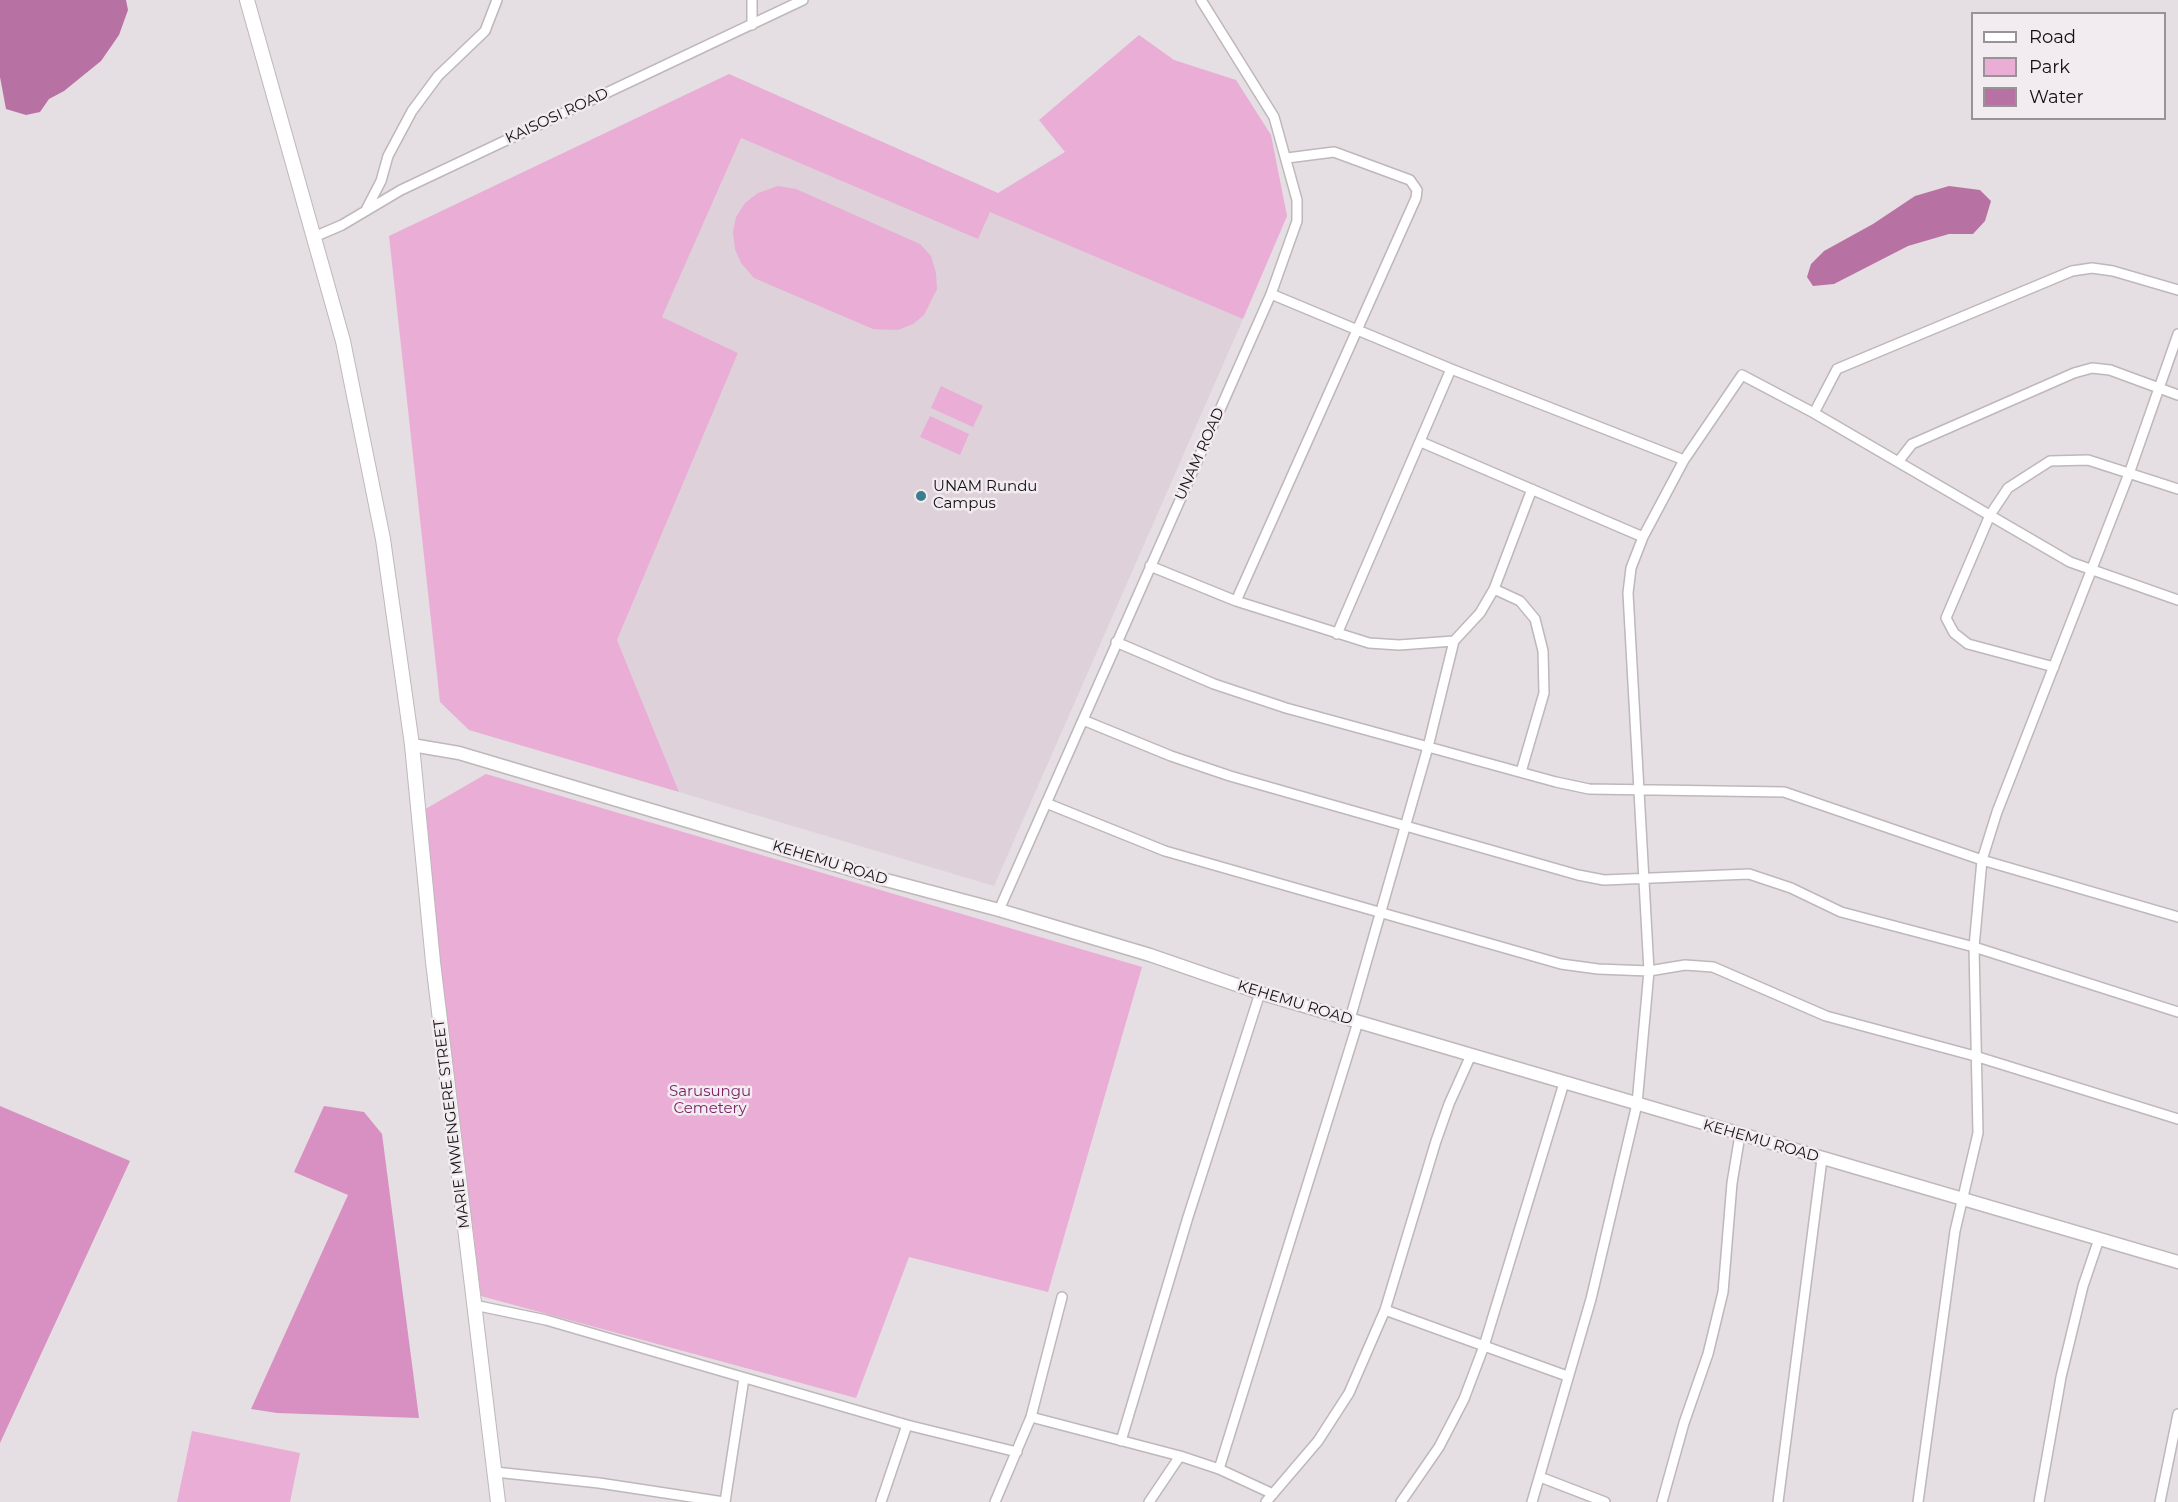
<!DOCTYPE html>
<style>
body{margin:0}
#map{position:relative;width:2178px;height:1502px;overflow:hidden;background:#e5dee2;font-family:Montserrat,sans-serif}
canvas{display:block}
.legend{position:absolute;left:1971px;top:12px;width:195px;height:108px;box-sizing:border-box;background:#f2ebef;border:2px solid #999397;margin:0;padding:8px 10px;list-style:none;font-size:18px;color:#131012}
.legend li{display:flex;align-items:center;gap:12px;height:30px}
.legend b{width:30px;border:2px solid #999397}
</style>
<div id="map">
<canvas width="2178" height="1502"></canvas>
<ul class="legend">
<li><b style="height:8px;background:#fff"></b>Road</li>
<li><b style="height:16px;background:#e9add6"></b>Park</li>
<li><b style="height:16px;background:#b871a3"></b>Water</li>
</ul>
</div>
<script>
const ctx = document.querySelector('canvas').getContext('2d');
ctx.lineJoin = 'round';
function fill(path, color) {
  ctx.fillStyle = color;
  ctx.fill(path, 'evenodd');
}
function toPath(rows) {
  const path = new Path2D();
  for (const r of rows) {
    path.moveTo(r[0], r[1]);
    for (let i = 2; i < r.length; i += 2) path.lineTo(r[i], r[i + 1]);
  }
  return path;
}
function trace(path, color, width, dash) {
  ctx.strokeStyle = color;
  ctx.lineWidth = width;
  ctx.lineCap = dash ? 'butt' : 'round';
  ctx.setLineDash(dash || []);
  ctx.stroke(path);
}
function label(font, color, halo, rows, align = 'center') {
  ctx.font = font + ' Montserrat,sans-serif';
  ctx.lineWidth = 5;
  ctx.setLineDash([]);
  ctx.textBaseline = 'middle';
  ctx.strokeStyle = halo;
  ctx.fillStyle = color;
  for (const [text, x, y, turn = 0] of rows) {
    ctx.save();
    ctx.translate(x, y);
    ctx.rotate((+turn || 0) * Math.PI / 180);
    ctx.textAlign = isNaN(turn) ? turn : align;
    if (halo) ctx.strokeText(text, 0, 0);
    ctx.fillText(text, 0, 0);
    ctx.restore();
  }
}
const built = toPath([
 [741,138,977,238,989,211,1243,319,994,886,679,792,617,640,738,353,662,317]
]);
const green = toPath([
 [1139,35,1174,60,1236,80,1271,135,1287,216,1243,319,990,212,978,239,741,138,662,317,738,353,617,640,679,792,469,730,440,702,389,236,729,74,998,193,1065,152,1039,120],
 [778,186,796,189,920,244,931,256,936,273,937,289,924,315,913,324,898,330,873,329,754,278,741,263,735,249,733,232,736,217,745,203,758,193],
 [941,386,983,406,973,427,931,408],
 [930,416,969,434,960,455,920,437],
 [486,774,1142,967,1048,1292,909,1257,856,1398,481,1296,422,811],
 [192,1431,300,1453,290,1502,177,1502]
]);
const forest = toPath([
 [0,1106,130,1161,0,1443],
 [324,1106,364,1112,382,1134,419,1418,277,1413,251,1409,348,1195,294,1172]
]);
const water = toPath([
 [0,0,126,0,128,10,119,35,101,61,64,91,49,99,40,112,26,115,6,109,0,77],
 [1949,186,1980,190,1991,201,1985,221,1973,234,1949,234,1908,246,1834,284,1813,286,1807,277,1811,264,1824,251,1873,224,1915,196]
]);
const minor = toPath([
 [752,0,752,25],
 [367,208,381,181,388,156,412,111,438,76,485,31,497,0],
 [314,237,342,225,401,190,803,0],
 [1271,294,1451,369,1684,460],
 [1814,413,1837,369,2072,271,2092,268,2113,271,2178,290],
 [1421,442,1643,537],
 [1898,462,1912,444,2074,373,2092,368,2110,370,2178,395],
 [1150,566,1236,601,1369,643,1399,645,1454,641],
 [1494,589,1520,601,1535,619,1543,651,1544,693,1521,772],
 [1236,601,1416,198,1417,190,1410,180,1334,152,1287,158],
 [1337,634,1451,369],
 [1116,642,1214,684,1286,708,1556,782,1589,789,1784,792,1982,860,2178,917],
 [2054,667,1968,644,1954,633,1946,618,1990,515,2008,488,2050,461,2088,460,2178,489],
 [1083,720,1171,756,1230,776,1578,875,1604,880,1749,874,1791,888,1841,912,1974,947,2178,1012],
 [1046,803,1165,851,1561,964,1598,969,1649,971,1685,965,1713,967,1826,1016,1975,1056,2178,1119],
 [999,910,1271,294,1297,221,1297,200,1274,117,1201,0],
 [1350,1019,1428,747,1454,641,1480,613,1494,589,1532,489],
 [474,1305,546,1320,907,1425,1017,1452],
 [1385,1310,1567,1376],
 [1031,1417,1180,1456,1219,1469,1273,1494],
 [1121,1441,1188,1217,1260,993],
 [1219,1469,1358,1022],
 [495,1472,599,1483,724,1502],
 [1540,1477,1605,1502],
 [725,1502,744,1378],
 [881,1502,907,1425],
 [995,1502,1031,1417,1062,1297],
 [1149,1502,1180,1456],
 [1266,1502,1318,1441,1349,1393,1385,1310,1436,1141,1449,1104,1471,1055],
 [1401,1502,1439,1447,1464,1399,1484,1346,1564,1083],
 [1532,1502,1591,1299,1637,1104,1649,971,1628,593,1631,568,1643,537,1684,460,1742,375,1814,413,2070,562,2178,600],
 [1662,1502,1684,1423,1708,1354,1723,1292,1732,1183,1740,1135],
 [1778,1502,1822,1159],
 [1918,1502,1955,1231,1978,1133,1974,947,1982,860,1997,812,2130,471,2178,334],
 [2039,1502,2061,1377,2083,1286,2099,1239],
 [2160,1502,2178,1414]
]);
const tertiary = toPath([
 [412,745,459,753,886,880,999,910,1150,955,1260,993,2178,1262]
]);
const secondary = toPath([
 [247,0,343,341,383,539,412,745,433,962,498,1502]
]);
const markers = [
 [921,496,6,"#3b7e8e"]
];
const streetNames = [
 ["KAISOSI ROAD",557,116,-25],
 ["UNAM ROAD",1200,454,-66],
 ["KEHEMU ROAD",830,863,17],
 ["KEHEMU ROAD",1295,1003,17],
 ["MARIE MWENGERE STREET",452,1124,-97],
 ["KEHEMU ROAD",1761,1141,16]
];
const poiNames = [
 ["UNAM Rundu",933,487],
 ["Campus",933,504]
];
const parkNames = [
 ["Sarusungu",710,1092],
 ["Cemetery",710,1109]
];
fill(built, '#ded1d9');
fill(green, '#e9add6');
fill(forest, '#d88fc2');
fill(water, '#b871a3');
trace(minor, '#beb7bb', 12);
trace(tertiary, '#beb7bb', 15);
trace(secondary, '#beb7bb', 16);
trace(minor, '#fff', 9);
trace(tertiary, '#fff', 12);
trace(secondary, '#fff', 14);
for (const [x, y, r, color] of markers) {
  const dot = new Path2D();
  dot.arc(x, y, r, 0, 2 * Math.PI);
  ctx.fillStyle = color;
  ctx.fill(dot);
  trace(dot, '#f2ebef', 2);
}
label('15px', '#131012', '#f2ebef', streetNames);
label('15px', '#131012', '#f2ebef', poiNames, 'left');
label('15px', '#7b2567', '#f2ebef', parkNames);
</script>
